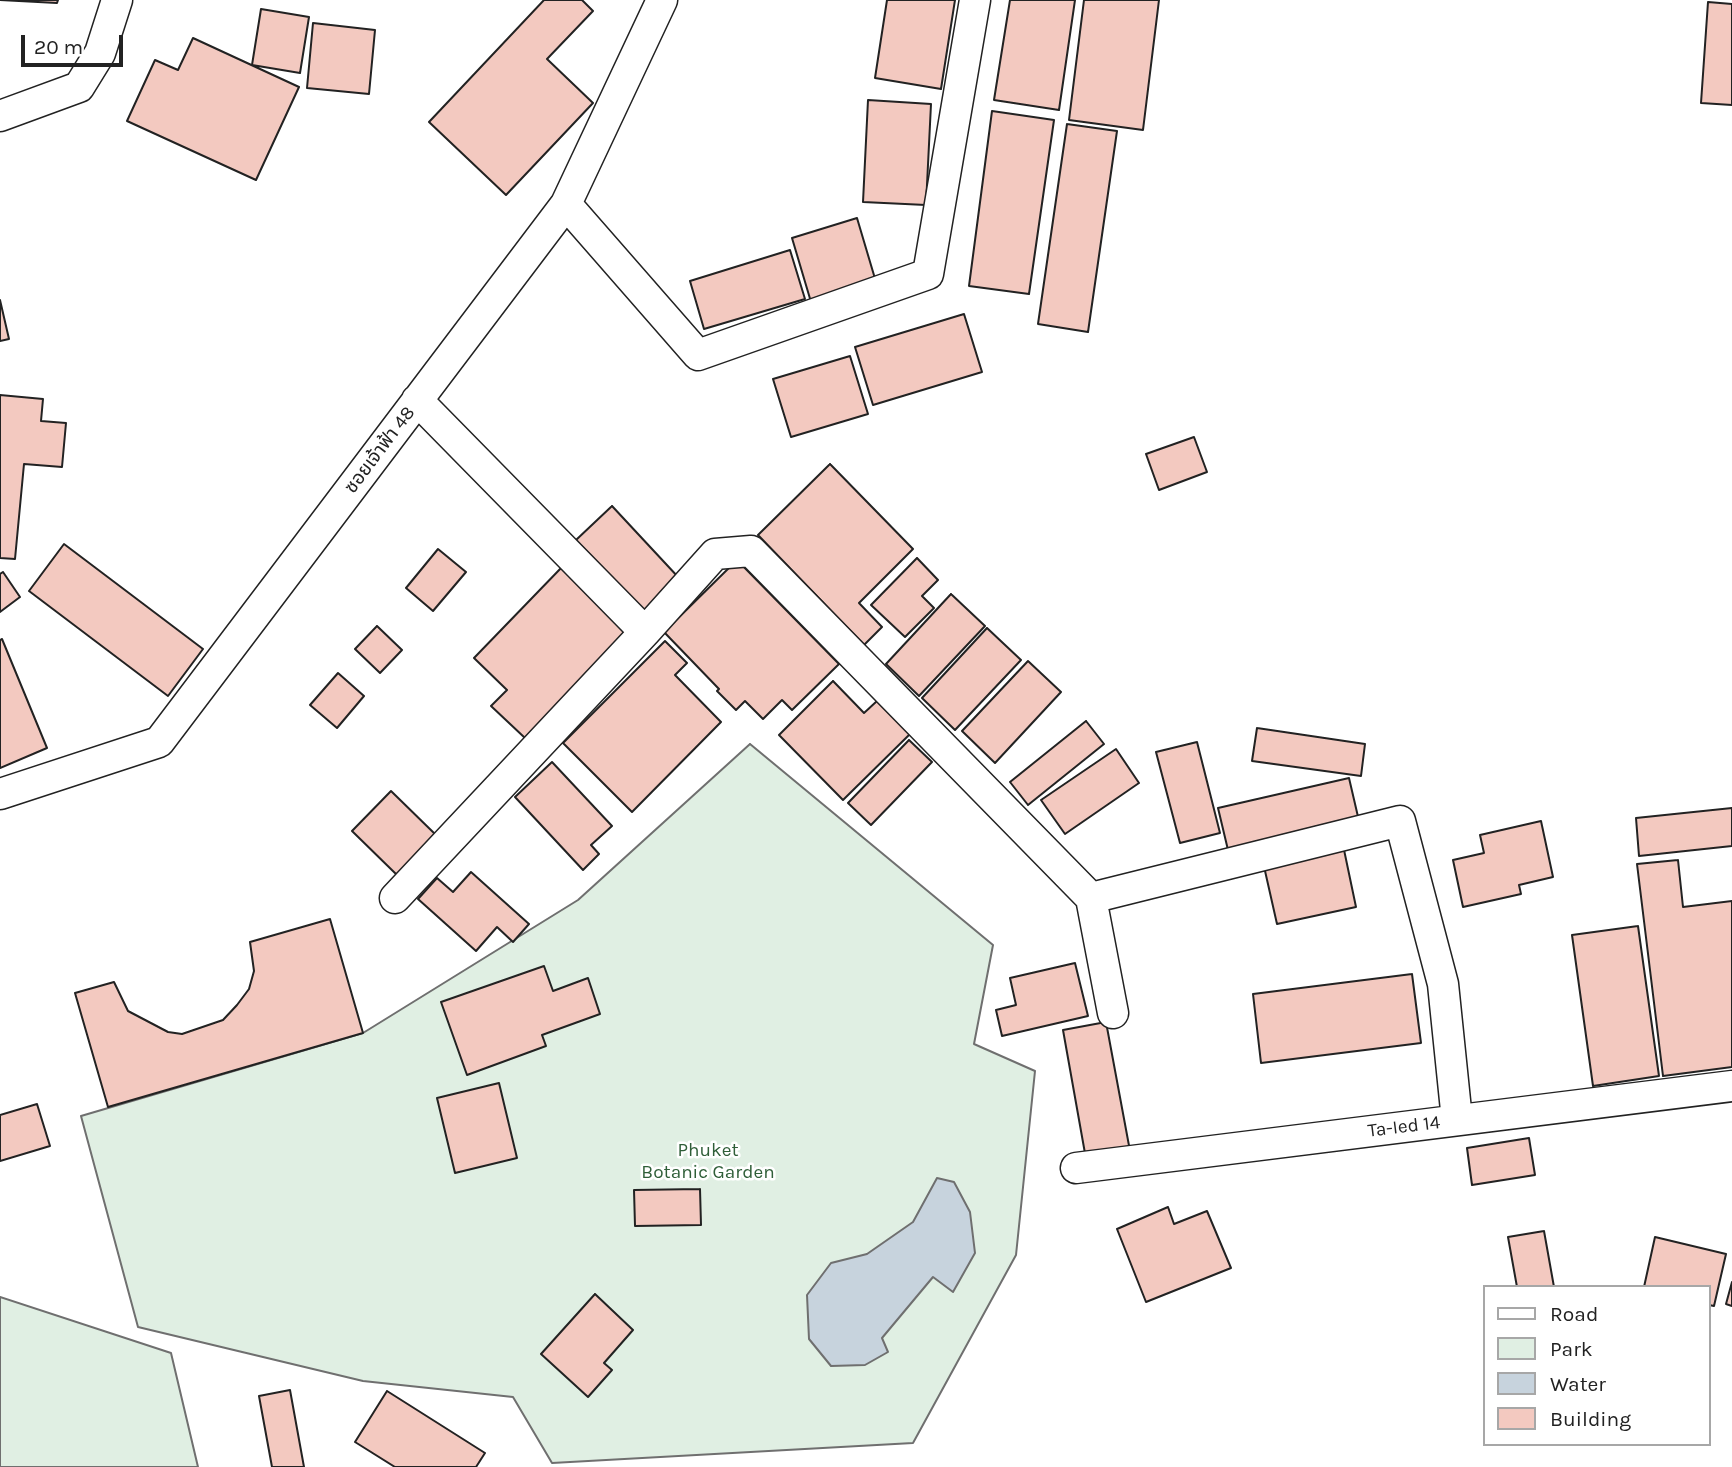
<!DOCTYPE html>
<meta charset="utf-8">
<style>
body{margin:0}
#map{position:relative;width:1732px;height:1467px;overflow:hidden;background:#fff;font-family:Karla,sans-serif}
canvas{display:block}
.legend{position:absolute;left:1483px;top:1285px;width:228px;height:161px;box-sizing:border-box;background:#fff;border:2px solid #a7a7a7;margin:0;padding:9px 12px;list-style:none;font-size:21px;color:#222}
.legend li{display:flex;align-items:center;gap:14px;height:35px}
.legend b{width:35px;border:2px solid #a7a7a7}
.scale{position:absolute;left:21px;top:35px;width:102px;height:32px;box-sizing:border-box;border:4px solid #222;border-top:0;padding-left:9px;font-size:21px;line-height:24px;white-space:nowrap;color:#222;-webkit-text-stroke:5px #fff;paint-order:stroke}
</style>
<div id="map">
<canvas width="1732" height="1467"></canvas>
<ul class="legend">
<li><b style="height:9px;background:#fff"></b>Road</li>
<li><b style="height:19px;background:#e0efe3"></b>Park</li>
<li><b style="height:19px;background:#c7d3dd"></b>Water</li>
<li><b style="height:19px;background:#f3c9c0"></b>Building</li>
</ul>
<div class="scale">20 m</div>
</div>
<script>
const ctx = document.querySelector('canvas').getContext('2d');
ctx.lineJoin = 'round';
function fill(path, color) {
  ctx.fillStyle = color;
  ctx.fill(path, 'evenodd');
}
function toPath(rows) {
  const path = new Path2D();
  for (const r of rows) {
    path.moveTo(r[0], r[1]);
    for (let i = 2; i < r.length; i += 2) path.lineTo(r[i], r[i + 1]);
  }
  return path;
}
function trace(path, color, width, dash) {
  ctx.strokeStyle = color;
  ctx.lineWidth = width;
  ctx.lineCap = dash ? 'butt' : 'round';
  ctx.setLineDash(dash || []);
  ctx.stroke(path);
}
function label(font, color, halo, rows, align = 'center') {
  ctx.font = font + ' Karla,"Noto Sans Thai",sans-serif';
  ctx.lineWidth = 5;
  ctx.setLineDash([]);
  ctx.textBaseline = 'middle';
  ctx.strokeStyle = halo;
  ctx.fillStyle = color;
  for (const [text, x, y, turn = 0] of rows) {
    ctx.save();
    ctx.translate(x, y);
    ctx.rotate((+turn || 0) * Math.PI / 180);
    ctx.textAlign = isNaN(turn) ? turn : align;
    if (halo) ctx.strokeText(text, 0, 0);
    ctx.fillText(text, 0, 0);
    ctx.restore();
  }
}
const green = toPath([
 [750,744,993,945,974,1044,1035,1071,1016,1255,913,1443,552,1463,513,1397,363,1381,138,1327,81,1116,363,1033,578,900,750,744],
 [0,1297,171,1353,198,1467,0,1467,0,1297]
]);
const water = toPath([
 [937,1178,954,1182,970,1212,975,1253,953,1292,933,1277,882,1338,888,1352,865,1365,831,1366,809,1339,807,1295,831,1263,867,1254,913,1222,937,1178]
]);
const building = toPath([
 [0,0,58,0,57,3,0,0],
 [544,0,582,0,593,11,547,59,593,103,506,195,429,122,544,0],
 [887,0,955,0,941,89,875,78,887,0],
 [1010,0,1075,0,1059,110,994,100,1010,0],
 [1084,0,1159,0,1143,130,1069,120,1084,0],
 [1708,2,1732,4,1732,105,1701,103,1708,2],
 [261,9,309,17,300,73,252,65,261,9],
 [313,23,375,30,369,94,307,88,313,23],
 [193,38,299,87,256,180,127,121,155,60,178,70,193,38],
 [868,100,931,104,926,205,863,202,868,100],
 [992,111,1054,120,1029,294,969,286,992,111],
 [1067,124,1117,131,1088,332,1038,324,1067,124],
 [857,218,876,282,811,302,792,238,857,218],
 [790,250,805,299,704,329,690,281,790,250],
 [0,300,9,339,0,341,0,300],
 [964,314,982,372,873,405,855,347,964,314],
 [850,356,868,414,791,437,773,379,850,356],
 [0,395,43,399,41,421,66,423,62,467,24,464,15,559,0,558,0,395],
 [1194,437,1207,472,1159,490,1146,454,1194,437],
 [830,464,913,549,859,603,882,627,864,645,758,535,830,464],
 [612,506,679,578,644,612,576,540,612,506],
 [64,544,203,649,168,696,29,591,64,544],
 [438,549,466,572,433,611,406,588,438,549],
 [917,558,938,580,922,596,934,608,905,637,871,605,917,558],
 [737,560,839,664,792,710,782,700,763,719,745,701,736,710,717,691,719,689,664,632,737,560],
 [562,567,628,631,525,738,491,706,507,690,474,658,562,567],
 [3,572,20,597,0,612,0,574,3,572],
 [951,594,985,626,919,696,886,664,951,594],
 [377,626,402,650,380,673,355,649,377,626],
 [987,628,1021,660,955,730,922,698,987,628],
 [2,639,47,748,0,768,0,640,2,639],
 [665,641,687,663,675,675,721,722,632,812,563,743,665,641],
 [1028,661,1061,692,995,763,962,731,1028,661],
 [338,673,364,696,337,728,310,705,338,673],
 [833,681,864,713,877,701,910,734,843,800,779,735,833,681],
 [1086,721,1104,744,1028,805,1010,782,1086,721],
 [1257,728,1365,744,1361,776,1252,761,1257,728],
 [909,740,932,762,871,825,848,803,909,740],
 [1197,742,1220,833,1180,843,1156,752,1197,742],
 [1116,749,1139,783,1065,834,1041,800,1116,749],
 [552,762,612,826,591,845,599,854,583,870,515,797,552,762],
 [1349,778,1359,821,1228,850,1218,808,1349,778],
 [391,791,436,835,397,875,352,831,391,791],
 [1732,808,1732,846,1639,856,1636,818,1732,808],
 [1541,821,1553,877,1519,885,1521,894,1463,907,1453,860,1484,853,1480,835,1541,821],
 [1343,845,1356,907,1277,924,1263,862,1343,845],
 [1678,860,1683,907,1732,901,1732,1067,1663,1076,1637,864,1678,860],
 [471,872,529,924,513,942,497,927,476,951,418,899,437,878,453,892,471,872],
 [330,919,363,1033,108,1107,75,993,114,982,128,1011,168,1032,182,1034,223,1020,237,1005,249,989,254,971,250,942,330,919],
 [1638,926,1659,1076,1593,1086,1572,935,1638,926],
 [1075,963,1088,1016,1002,1036,996,1010,1016,1005,1010,978,1075,963],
 [544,966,553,991,588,978,600,1014,542,1035,546,1046,467,1075,441,1002,544,966],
 [1412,974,1421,1043,1261,1063,1253,994,1412,974],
 [1106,1022,1130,1151,1086,1159,1063,1030,1106,1022],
 [499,1083,517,1158,455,1173,437,1098,499,1083],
 [37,1104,50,1146,0,1161,0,1115,37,1104],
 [1529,1138,1535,1175,1472,1185,1467,1148,1529,1138],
 [700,1189,701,1225,635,1226,634,1190,700,1189],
 [1168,1207,1174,1224,1207,1211,1231,1268,1146,1302,1117,1229,1168,1207],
 [1544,1231,1554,1287,1517,1287,1508,1237,1544,1231],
 [1655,1237,1726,1254,1714,1306,1709,1305,1709,1287,1644,1287,1655,1237],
 [1732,1282,1732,1306,1726,1304,1732,1282],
 [595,1294,633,1330,604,1363,612,1370,588,1397,541,1354,595,1294],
 [290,1390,304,1467,272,1467,259,1396,290,1390],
 [387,1391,485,1453,476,1467,395,1467,355,1442,387,1391]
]);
const minor = toPath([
 [0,116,79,87,100,53,117,0],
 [566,204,698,355,928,274,975,0],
 [645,632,715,554,751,551,1091,898,1113,1013],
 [0,794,159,742,566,204,662,0],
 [395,898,645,632,417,400],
 [1091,898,1400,821,1443,984,1457,1120],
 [1076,1168,1732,1086]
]);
const streetNames = [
 ["ซอยเจ้าฟ้า 48",380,450,-53],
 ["Ta-Ied 14",1404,1127,-7]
];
const parkNames = [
 ["Phuket",708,1151],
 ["Botanic Garden",708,1173]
];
fill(green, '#e0efe3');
trace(green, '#6f6f6f', 2);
fill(water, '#c7d3dd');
trace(water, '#6f6f6f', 2);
fill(building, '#f3c9c0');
trace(building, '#222', 2);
trace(minor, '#222', 33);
trace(minor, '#fff', 30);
label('19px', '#222', '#fff', streetNames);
label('19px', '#2f5e38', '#fff', parkNames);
</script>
